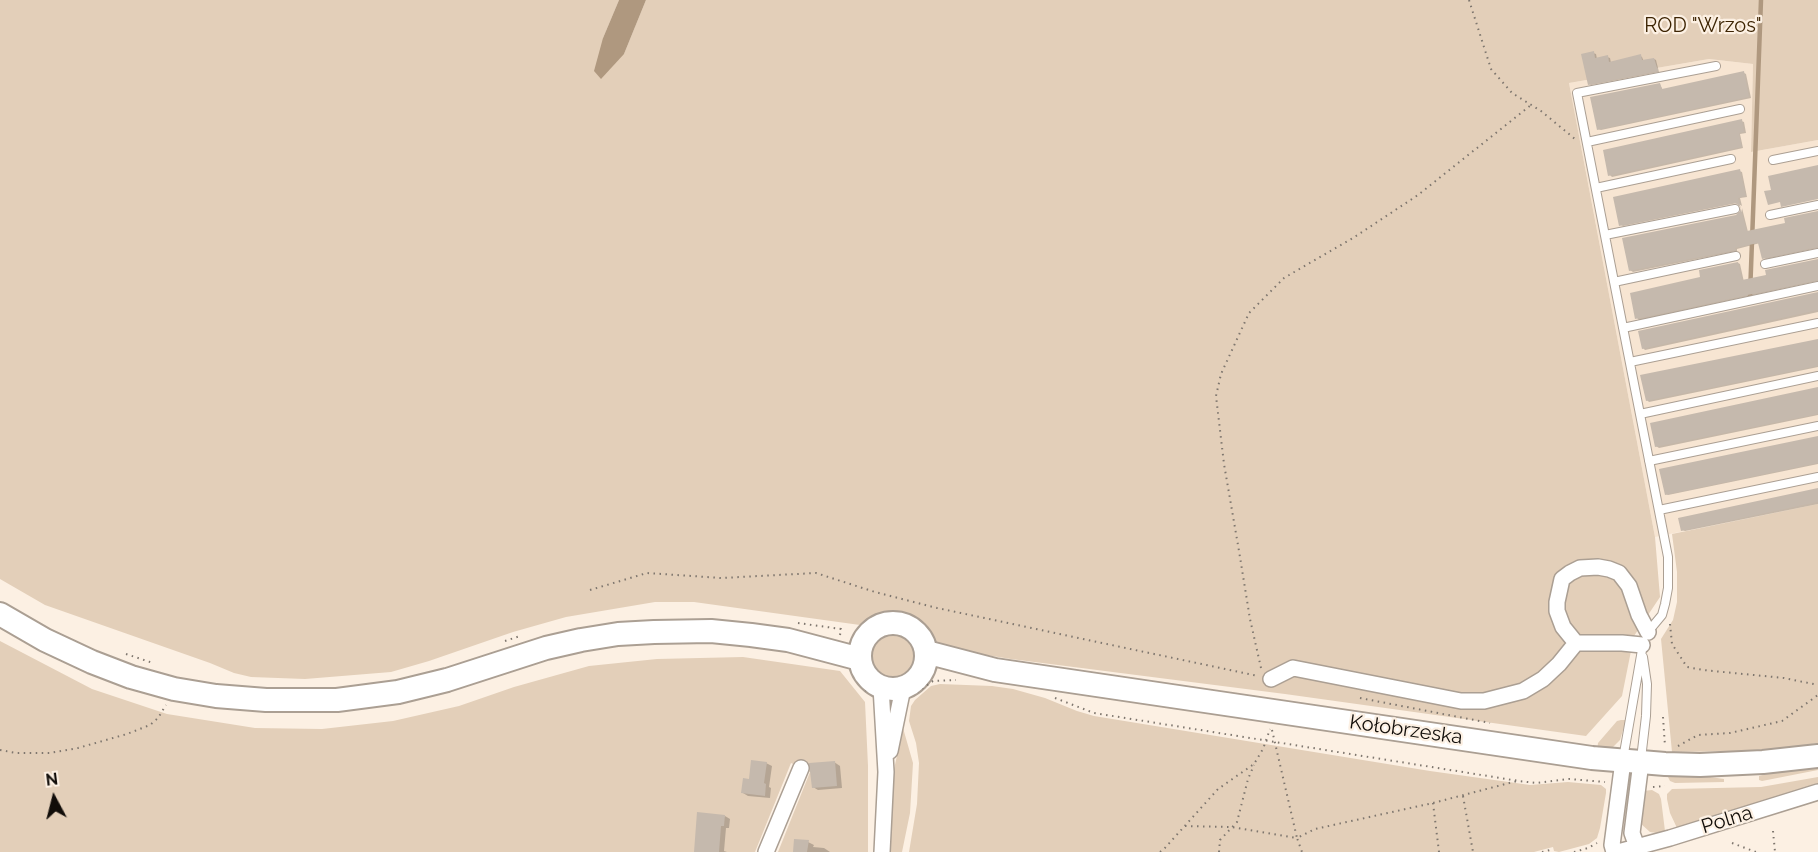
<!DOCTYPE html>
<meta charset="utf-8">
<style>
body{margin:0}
#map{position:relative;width:1818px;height:852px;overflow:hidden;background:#fcf0e3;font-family:Raleway,sans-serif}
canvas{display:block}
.north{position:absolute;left:24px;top:768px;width:60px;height:60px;-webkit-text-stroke:4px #fcf0e3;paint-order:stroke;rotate:353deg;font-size:16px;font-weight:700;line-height:24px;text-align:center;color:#110d09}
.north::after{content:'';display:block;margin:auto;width:21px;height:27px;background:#110d09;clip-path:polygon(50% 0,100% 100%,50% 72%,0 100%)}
</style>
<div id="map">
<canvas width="1818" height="852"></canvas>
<div class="north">N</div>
</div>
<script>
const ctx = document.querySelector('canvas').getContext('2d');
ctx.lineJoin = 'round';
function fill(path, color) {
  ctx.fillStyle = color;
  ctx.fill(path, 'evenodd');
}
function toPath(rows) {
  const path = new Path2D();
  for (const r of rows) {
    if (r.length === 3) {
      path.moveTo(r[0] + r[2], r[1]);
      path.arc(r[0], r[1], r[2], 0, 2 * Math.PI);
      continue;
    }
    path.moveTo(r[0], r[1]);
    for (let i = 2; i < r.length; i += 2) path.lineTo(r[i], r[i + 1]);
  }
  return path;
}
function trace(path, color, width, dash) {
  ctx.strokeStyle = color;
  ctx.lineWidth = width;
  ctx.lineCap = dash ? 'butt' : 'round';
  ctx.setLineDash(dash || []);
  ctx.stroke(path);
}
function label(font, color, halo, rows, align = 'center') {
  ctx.font = font + ' Raleway,sans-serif';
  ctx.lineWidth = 4.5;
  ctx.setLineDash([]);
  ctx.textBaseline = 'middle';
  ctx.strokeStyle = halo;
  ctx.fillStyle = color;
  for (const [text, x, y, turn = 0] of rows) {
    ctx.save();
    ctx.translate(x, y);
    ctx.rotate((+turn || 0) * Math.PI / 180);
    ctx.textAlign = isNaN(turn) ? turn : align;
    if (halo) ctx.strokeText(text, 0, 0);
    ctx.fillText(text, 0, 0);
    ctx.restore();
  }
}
const built = toPath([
 [1709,59,1753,64,1751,152,1818,140,1818,504,1655,537,1569,83]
]);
const green = toPath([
 [0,0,619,0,603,38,624,54,646,0,1818,0,1818,140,1751,152,1753,64,1709,59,1569,83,1655,537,1660,597,1634,636,1622,696,1586,736,1285,694,1011,659,936,647,930,636,915,621,906,617,896,615,886,615,860,625,694,602,655,602,566,617,513,632,429,661,391,672,305,679,251,677,234,673,210,663,45,605,0,579],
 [1818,504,1818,743,1785,748,1738,751,1672,752,1661,639,1673,620,1677,602,1677,572,1672,534],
 [893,656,23],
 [0,641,92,689,167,714,255,728,322,729,393,721,459,706,514,687,589,666,657,659,743,657,840,671,865,702,868,766,868,852,778,852,810,772,791,763,755,852,0,852],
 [940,684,992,686,1013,689,1045,698,1077,711,1094,716,1430,771,1530,785,1568,782,1601,785,1606,789,1606,793,1600,828,1597,838,1589,844,1559,852,1554,851,1553,847,1534,852,909,852,917,804,919,763,916,743,909,721,911,706,915,700,931,686],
 [1621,720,1626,720,1620,740,1613,747,1597,751,1598,743,1617,721],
 [903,728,913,763,910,813,902,852,888,852,893,774],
 [1818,763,1818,770,1762,781,1759,780,1759,776,1796,766],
 [1668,771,1724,779,1724,782,1675,783,1670,781,1668,777],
 [1818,777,1818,785,1677,828,1670,813,1667,799,1667,794,1672,789,1761,787],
 [1652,790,1659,794,1661,799,1665,831,1657,833,1650,832,1640,823,1643,791]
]);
const water = toPath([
 [619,0,646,0,624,54,601,79,594,71,603,38]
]);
const shadow = toPath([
 [1593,53,1596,54,1597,59,1607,57,1610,58,1611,63,1640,56,1642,57,1644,62,1654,59,1656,60,1659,72,1591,85,1589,84],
 [1744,73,1746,74,1751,98,1601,130,1598,129,1660,85,1663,90],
 [1741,121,1744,122,1746,133,1740,134,1743,148,1612,177,1610,175],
 [1739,171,1742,172,1747,197,1740,198,1742,206,1737,203,1623,226,1621,225],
 [1742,208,1748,232,1786,224,1818,213,1818,248,1766,259,1764,258,1760,243,1737,249,1737,251,1633,272,1630,270,1737,216,1742,212],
 [1818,261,1818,281,1639,320,1637,318,1702,278,1738,263,1740,264,1744,282],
 [1818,294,1818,312,1645,350,1643,348],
 [1818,340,1818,367,1649,402,1647,400],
 [1818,389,1818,415,1659,448,1656,446],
 [1818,438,1818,464,1668,495,1666,494],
 [1818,491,1818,504,1685,531,1683,530],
 [834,762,840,766,842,788,818,790,813,787],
 [766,763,772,766,769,787,771,788,770,798,748,796,743,793],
 [725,816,730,819,729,828,726,828,724,851,727,852,695,852],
 [808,842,814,845,813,847,824,848,830,852,795,852]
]);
const stream = toPath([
 [1750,295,1761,0]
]);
const building = toPath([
 [1594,51,1595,58,1608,55,1609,62,1641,54,1642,60,1654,58,1658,71,1588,85,1581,54],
 [1744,71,1749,97,1597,130,1590,97,1660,83,1662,89],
 [1742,119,1744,132,1739,133,1742,147,1608,176,1603,150],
 [1818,165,1818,199,1781,207,1780,202,1768,205,1764,191,1771,190,1768,176],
 [1740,169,1746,196,1738,198,1747,231,1785,223,1784,218,1818,211,1818,247,1762,259,1758,243,1735,248,1736,250,1629,271,1622,238,1736,215,1740,211,1741,207,1737,204,1734,203,1619,226,1613,197],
 [1818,259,1818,280,1635,319,1630,293,1700,277,1699,270,1738,262,1742,280,1766,275,1765,270],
 [1818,292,1818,310,1642,349,1638,331],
 [1818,339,1818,366,1646,401,1640,375],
 [1818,387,1818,414,1655,447,1650,423],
 [1818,436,1818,463,1665,495,1659,469],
 [1818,488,1818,502,1681,531,1678,518],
 [751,760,767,762,764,783,766,784,765,796,741,793,743,778,749,779],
 [835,761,837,786,812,788,809,763],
 [697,812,725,815,724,826,721,826,719,852,694,852],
 [794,839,809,840,807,852,793,852]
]);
const path = toPath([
 [1469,0,1491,69,1512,93,1541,111,1575,139],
 [590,590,647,573,721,578,816,573,875,592,937,608,1258,676],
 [798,623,841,629,840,635],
 [1670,624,1672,644,1687,667,1703,670,1784,678,1818,685],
 [505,641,520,636],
 [126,654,153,663],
 [1261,668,1250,619,1239,551,1224,464,1216,396,1221,374,1249,313,1284,278,1353,238,1418,195,1531,105],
 [855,676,866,691],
 [917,692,933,681,956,680],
 [1055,698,1094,713,1519,781,1536,783,1569,779,1605,782],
 [1360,698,1490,723],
 [1663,717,1665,746],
 [1272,730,1297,838,1315,829,1433,803,1517,781],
 [1678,746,1698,735,1730,733,1782,721,1818,695],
 [0,750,16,753,50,753,78,748,127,734,150,725,158,718,166,705],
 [1653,787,1665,786],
 [1463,796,1473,852],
 [1433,803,1439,852],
 [1185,826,1232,827,1297,838,1302,852],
 [1773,831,1775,852],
 [1732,843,1756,852],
 [1160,852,1164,849,1218,789,1254,764,1263,749,1270,729],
 [1219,852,1220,840,1237,822,1248,779,1254,765],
 [1542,852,1550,850,1553,852],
 [1574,852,1588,848,1597,843]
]);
const lane = toPath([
 [1587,142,1740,109],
 [1773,160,1818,151],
 [1596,188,1731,159],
 [1770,215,1818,205],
 [1605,235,1735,209],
 [1765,264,1818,253],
 [1614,282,1736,256],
 [1623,328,1818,286],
 [1630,362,1818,323],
 [1640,414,1818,376],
 [1649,461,1818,426],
 [1659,510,1818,477],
 [1647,633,1662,615,1665,604,1668,588,1668,557,1577,93,1716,66],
 [1623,759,1643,644],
 [1641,759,1646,716,1647,684,1643,657]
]);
const street = toPath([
 [1576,643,1563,627,1557,611,1557,602,1562,579,1570,573,1580,568,1598,567,1609,569,1619,573,1629,586,1639,615,1648,632],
 [1271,679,1293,668,1461,701,1484,701,1523,691,1543,679,1559,664,1576,643,1622,643,1642,645],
 [881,687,886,772,882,852],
 [890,751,903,688],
 [1637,847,1632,833,1641,762],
 [766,852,801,768],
 [1614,852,1612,845,1623,761],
 [1618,852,1670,838,1818,792]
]);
const secondary = toPath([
 [0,614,45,640,92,662,131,677,174,689,216,696,266,700,337,700,398,692,447,680,546,648,581,640,618,634,654,632,711,631,751,635,788,640,860,659],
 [893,656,33],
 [926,652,995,670,1592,758,1665,764,1700,765,1763,762,1818,756]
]);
const parkNames = [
 ["ROD \"Wrzos\"",1703,26]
];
const streetNames = [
 ["Kołobrzeska",1406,730,8],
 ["Polna",1727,820,-17]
];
fill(built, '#f7e5d2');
fill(green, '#e3cfb9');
fill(water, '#af987f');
fill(shadow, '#0003');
trace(stream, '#af987f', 4.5);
fill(building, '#c5b9ad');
trace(lane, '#ab9f93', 10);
trace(street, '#ab9f93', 18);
trace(secondary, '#ab9f93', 26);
trace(path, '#7e766e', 2, [1.5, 4.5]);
trace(lane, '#fff', 8);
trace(street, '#fff', 15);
trace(secondary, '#fff', 22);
label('20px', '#3d2403', '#fcf0e3', parkNames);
label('20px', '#110d09', '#fcf0e3', streetNames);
</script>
